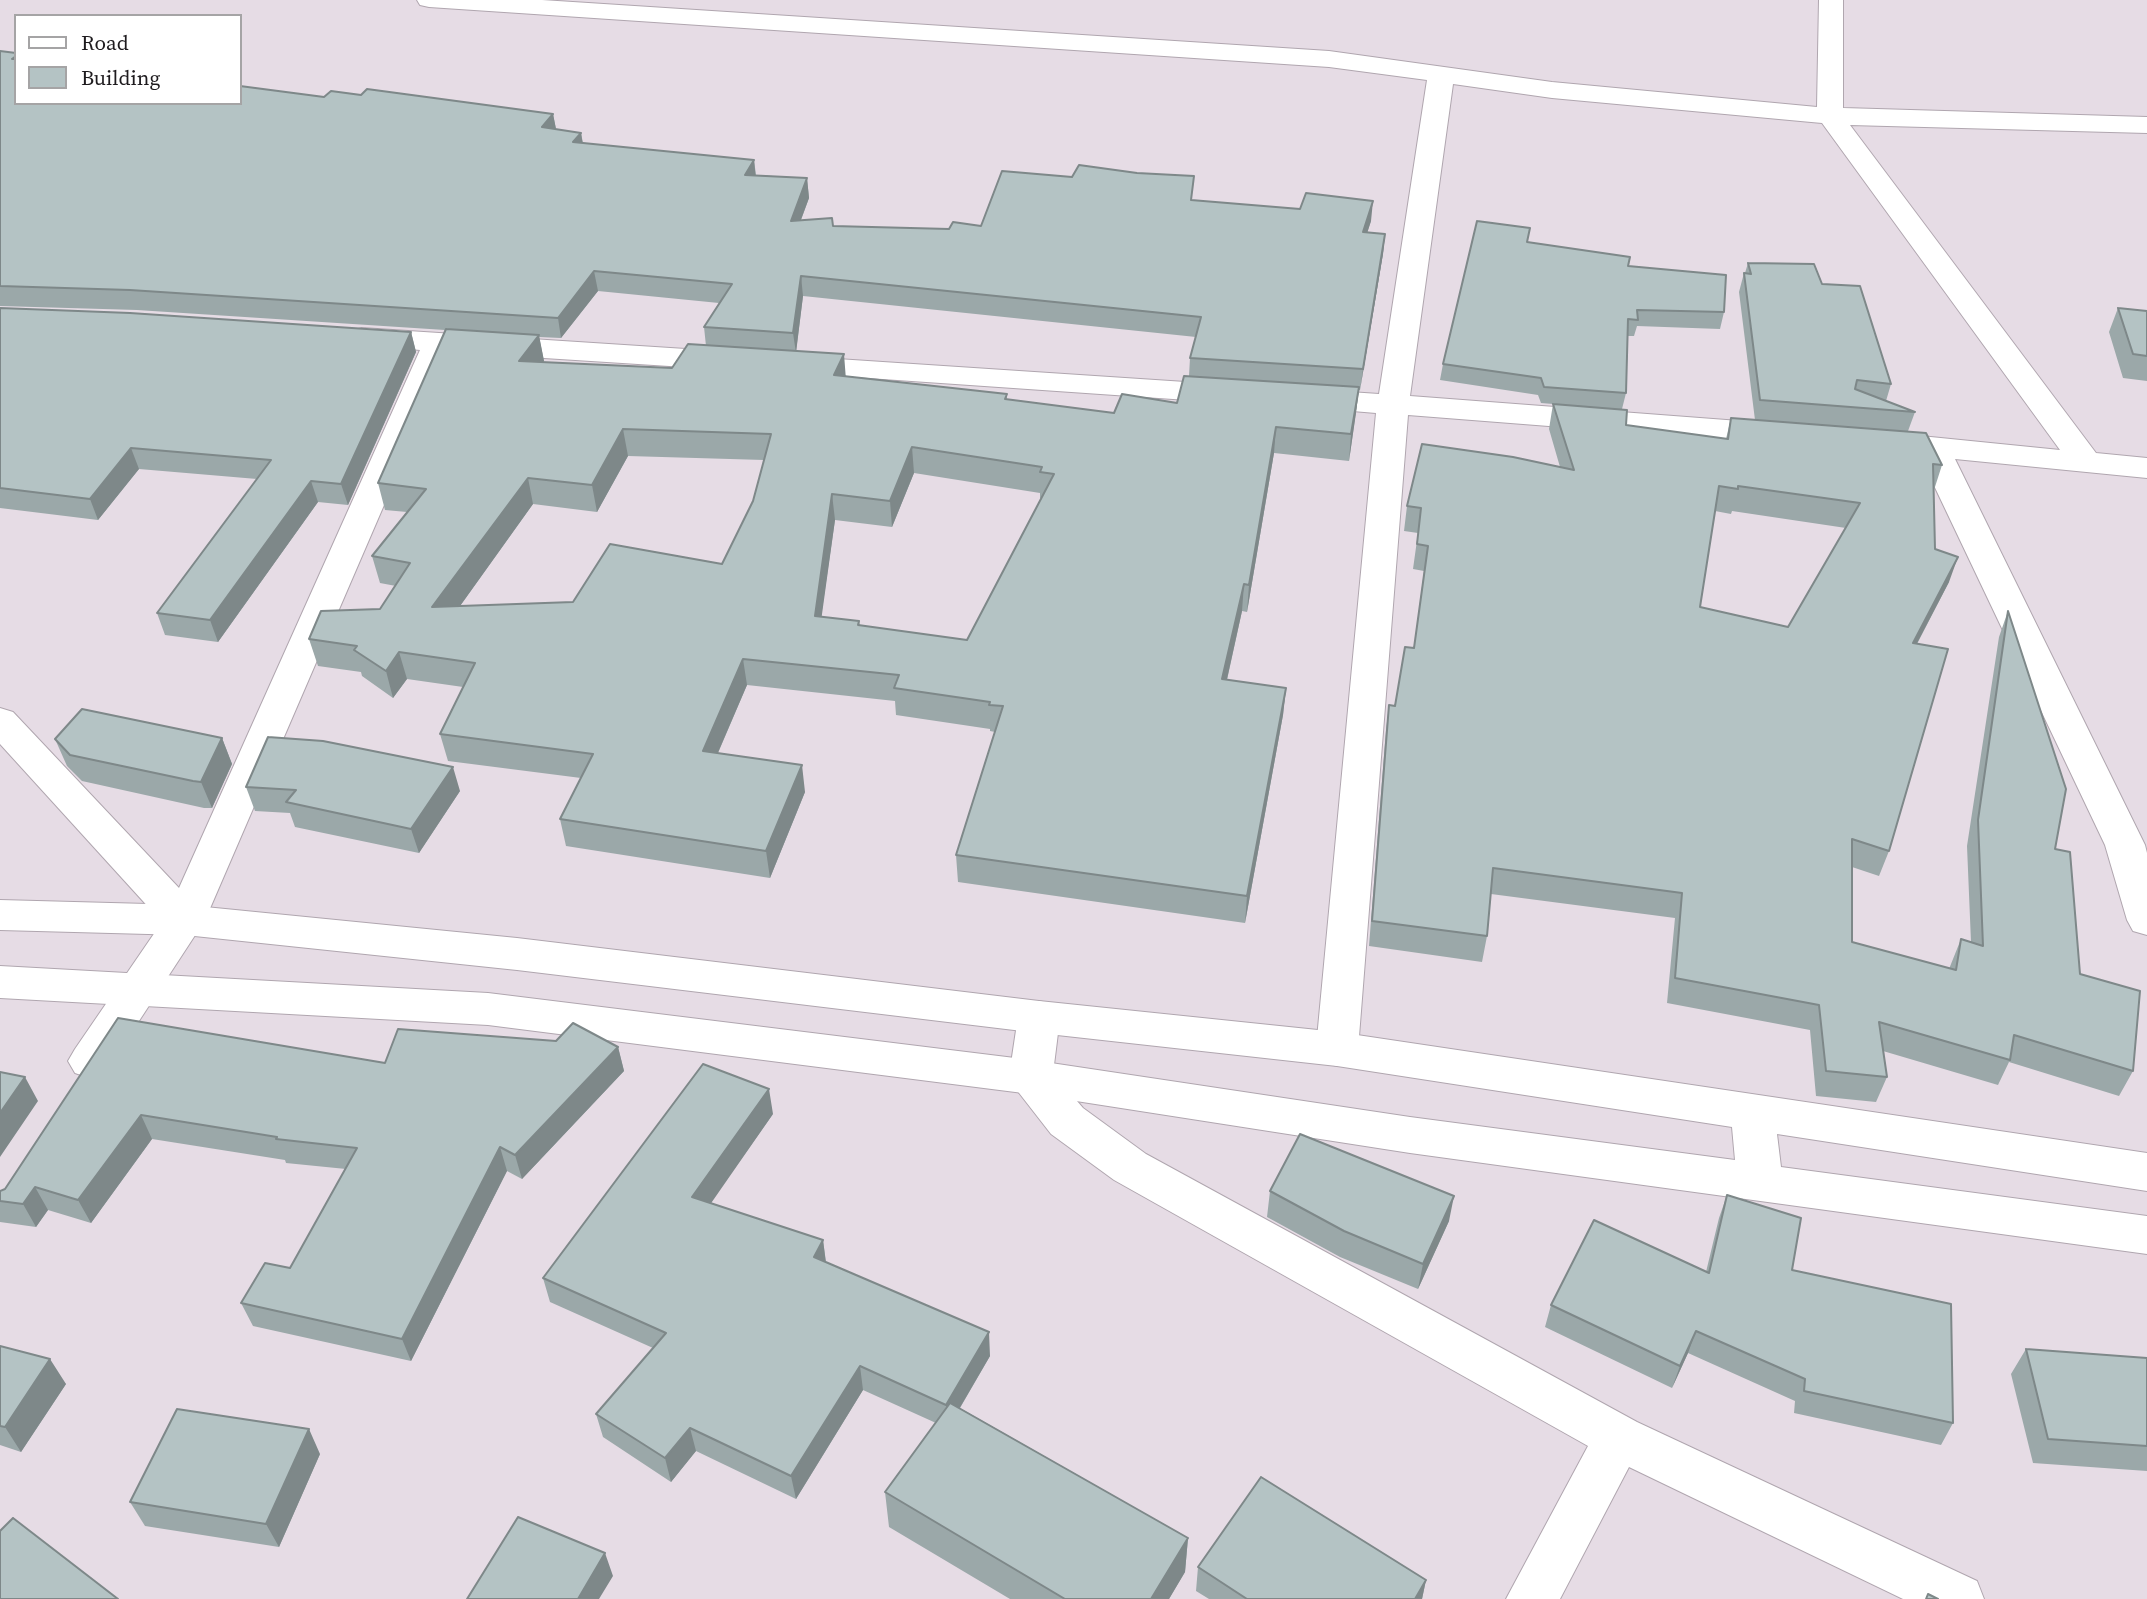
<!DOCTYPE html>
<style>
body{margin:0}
#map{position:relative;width:2147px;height:1599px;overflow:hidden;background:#e6dce5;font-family:"Source Serif 4",serif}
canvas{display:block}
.legend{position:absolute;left:14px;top:14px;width:228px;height:91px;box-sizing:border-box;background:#fff;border:2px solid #a5a4a5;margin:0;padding:9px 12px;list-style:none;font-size:21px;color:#1e1b1e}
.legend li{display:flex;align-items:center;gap:14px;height:35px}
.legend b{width:35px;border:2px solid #a5a4a5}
</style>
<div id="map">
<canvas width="2147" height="1599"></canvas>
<ul class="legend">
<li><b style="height:9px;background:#fff"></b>Road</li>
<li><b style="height:19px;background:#b4c3c4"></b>Building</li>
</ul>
</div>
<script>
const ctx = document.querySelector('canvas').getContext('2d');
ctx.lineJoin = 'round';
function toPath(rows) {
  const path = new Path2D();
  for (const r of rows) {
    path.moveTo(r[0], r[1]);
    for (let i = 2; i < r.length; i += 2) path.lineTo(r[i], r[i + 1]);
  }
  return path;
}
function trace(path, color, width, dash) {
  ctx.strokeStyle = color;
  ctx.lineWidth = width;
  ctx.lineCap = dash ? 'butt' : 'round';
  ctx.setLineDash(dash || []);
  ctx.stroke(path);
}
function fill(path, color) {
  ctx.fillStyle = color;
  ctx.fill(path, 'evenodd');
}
const minor = toPath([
 [417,0,542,0,1329,51,1552,82,1817,107,1819,0,1843,0,1843,108,2147,117,2147,133,1850,125,2096,453,2147,458,2147,478,1955,459,2145,845,2147,853,2147,935,2133,931,2127,920,2105,845,1920,456,1881,452,1870,449,1865,442,1870,435,1881,432,2060,450,1822,123,1552,98,1453,84,1410,396,1779,424,1790,427,1795,434,1790,441,1779,444,1408,415,1358,1049,1352,1061,1337,1066,1322,1061,1316,1049,1376,413,1305,407,1294,405,1289,398,1294,391,1305,389,1379,394,1427,80,1329,67,429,7,420,5,417,0],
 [362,328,732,352,743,354,747,361,743,368,732,370,450,352,205,920,105,1073,90,1078,75,1073,68,1061,75,1049,162,922,0,744,0,708,13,712,179,888,420,350,351,343,347,337,351,331,362,328],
 [792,356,1231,385,1242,387,1247,394,1242,401,1231,403,781,372,777,365,781,358,792,356],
 [1039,1001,1054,1005,1060,1017,1053,1073,1083,1108,1146,1154,1637,1422,1977,1581,1984,1599,1903,1599,1629,1467,1560,1599,1506,1599,1588,1446,1114,1180,1051,1134,1016,1089,1009,1077,1018,1017,1024,1005,1039,1001]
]);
const tertiary = toPath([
 [0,900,185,905,517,938,1039,1001,1337,1032,2147,1153,2147,1191,1777,1134,1781,1167,2147,1216,2147,1254,1410,1153,1031,1094,488,1025,0,998,0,966,488,993,1031,1060,1410,1117,1735,1160,1732,1127,1337,1066,1039,1033,517,970,185,935,0,930,0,900]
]);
const wall = toPath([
 [0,51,16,103,324,97,361,95,553,114,556,129,581,133,583,143,754,160,756,175,807,178,809,198,801,220,833,226,949,229,1192,200,1371,221,1367,233,1385,234,1383,254,1360,390,1359,390,1349,461,1274,453,1247,612,1242,611,1227,680,1286,688,1283,715,1245,923,958,882,956,855,995,732,990,731,990,729,896,715,895,701,747,685,718,753,805,792,770,878,566,846,560,819,581,778,448,761,440,734,463,687,407,679,393,698,362,676,361,672,318,666,309,639,380,609,396,586,380,583,372,556,407,512,385,510,378,483,445,330,137,310,0,306],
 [598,291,719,303,704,327,706,346,672,368,543,362,544,361,539,337,561,338],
 [803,296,1196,337,1190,358,1189,376,1177,403,1114,413,1007,399,1007,394,846,376,796,351],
 [628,456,764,460,753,501,722,564,573,602,460,606,533,504,597,512],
 [914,473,1040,493,1040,498,1042,498,967,640,860,626,859,621,821,617,835,520,892,527],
 [1528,242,1628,266,1724,312,1720,329,1637,326,1634,336,1628,336,1626,393,1622,409,1626,425,1726,439,1731,418,1755,420,1739,292,1744,273,1745,273,1748,263,1822,284,1891,384,1886,401,1915,412,1908,431,1942,465,1934,490,1935,549,1949,582,1917,644,1889,851,1879,876,1852,867,1852,942,1949,969,1961,939,1971,942,1967,846,1999,637,2008,611,2080,974,2133,1071,2119,1096,2009,1062,1998,1085,1883,1051,1887,1077,1876,1102,1816,1096,1810,1030,1667,1003,1675,918,1491,894,1487,936,1482,962,1369,946,1386,730,1389,705,1395,706,1414,648,1424,571,1413,569,1418,533,1404,531,1407,506,1560,467,1549,429,1553,404,1541,403,1538,395,1440,380,1443,364],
 [1715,511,1731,514,1732,511,1846,528,1788,627,1700,607],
 [0,308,411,332,416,352,348,505,318,502,218,642,165,635,157,613,257,479,139,469,98,520,0,508],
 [2118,308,2147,311,2147,381,2123,378,2109,332],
 [222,738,232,764,212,808,204,808,82,781,67,766,55,739],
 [246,787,460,791,419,853,295,827,290,813,255,811],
 [118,1018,385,1063,618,1047,624,1071,522,1179,507,1171,411,1361,253,1326,241,1303,290,1268,346,1169,286,1163,285,1160,152,1139,91,1223,48,1210,36,1227,0,1222,0,1191,5,1189],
 [773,1114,710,1203,823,1240,826,1262,990,1356,960,1408,1188,1538,1185,1572,1169,1599,1010,1599,889,1527,885,1492,936,1423,863,1390,796,1499,696,1451,671,1482,603,1437,596,1414,653,1348,550,1302,543,1278],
 [1270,1191,1449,1221,1418,1289,1340,1257,1267,1217],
 [1727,1195,1792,1270,1953,1423,1941,1445,1794,1413,1795,1401,1688,1353,1672,1388,1545,1327,1551,1305,1706,1272,1719,1218],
 [0,1346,66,1384,21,1452,0,1445],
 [2026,1349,2147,1358,2147,1471,2033,1463,2011,1374],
 [320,1454,279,1547,145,1526,130,1502],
 [1198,1567,1426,1580,1422,1599,1209,1599,1196,1591]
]);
const shadedWall = toPath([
 [553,114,557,134,542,127],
 [581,133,584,152,573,142],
 [754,160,756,180,745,175],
 [807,178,809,198,793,241,791,221],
 [1373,201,1371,221,1361,252,1363,232],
 [1385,234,1383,254,1360,390,1363,369],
 [594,271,598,291,561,338,558,318],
 [801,276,803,296,796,353,793,333],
 [411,332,416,352,348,505,341,484],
 [539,335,544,361,524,386,519,361],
 [844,354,846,380,834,375],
 [1359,387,1356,413,1349,461,1351,434],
 [1276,427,1274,453,1247,612,1249,585],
 [623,429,628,456,597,512,592,485],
 [912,447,914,473,892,527,890,501],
 [131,448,139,469,98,520,90,499],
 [528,478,533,504,440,634,432,607],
 [311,481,318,502,218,642,210,620],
 [832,494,835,520,818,643,815,616],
 [1958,557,1949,582,1904,668,1913,643],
 [1244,584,1242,611,1221,706,1222,679],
 [399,652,407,679,393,698,386,671],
 [743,659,747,685,707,778,703,751],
 [1286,688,1283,715,1245,923,1247,896],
 [222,738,232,764,212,808,201,782],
 [802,765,805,792,770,878,766,851],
 [453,767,460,791,419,853,411,829],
 [618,1047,624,1071,522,1179,515,1155],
 [25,1077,38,1101,0,1157,0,1113],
 [769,1089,773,1114,698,1222,692,1197],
 [141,1115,152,1139,91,1223,78,1200],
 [500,1147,507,1171,411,1361,402,1339],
 [35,1187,48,1210,36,1227,23,1204],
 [1454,1196,1449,1221,1418,1289,1423,1264],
 [823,1240,826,1264,814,1257],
 [1696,1331,1688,1353,1672,1388,1680,1366],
 [989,1332,990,1356,948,1428,946,1405],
 [50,1359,66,1384,21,1452,5,1427],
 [860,1366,863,1390,796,1499,791,1476],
 [690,1428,696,1451,671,1482,665,1458],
 [309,1429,320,1454,279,1547,266,1524],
 [1188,1538,1185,1572,1169,1599,1151,1599],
 [605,1553,613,1576,599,1599,578,1599],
 [1426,1580,1422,1599,1415,1599]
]);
const building = toPath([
 [0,51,16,53,16,56,12,59,16,59,16,103,240,103,240,86,324,97,331,91,361,95,367,89,553,114,542,127,581,133,573,142,754,160,745,175,807,178,791,221,832,218,833,226,949,229,953,222,981,226,1002,171,1072,177,1079,165,1137,173,1194,176,1191,200,1300,209,1306,193,1373,201,1363,232,1385,234,1363,369,1190,358,1201,317,801,276,793,333,704,327,732,284,594,271,558,318,130,290,0,286,0,51],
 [1477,221,1530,228,1527,242,1630,257,1628,266,1726,275,1724,312,1637,310,1638,320,1628,319,1626,393,1544,387,1541,378,1443,364,1477,221],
 [1748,263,1814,264,1822,284,1860,286,1891,384,1857,380,1855,389,1915,412,1760,400,1744,273,1751,274,1748,263],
 [0,308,130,313,411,332,341,484,311,481,210,620,157,613,271,460,131,448,90,499,0,488,0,308],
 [2118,308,2147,311,2147,356,2133,354,2118,308],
 [446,329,539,335,519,361,672,368,688,344,844,354,834,375,1007,394,1005,399,1114,413,1122,394,1177,403,1184,376,1359,387,1351,434,1276,427,1249,585,1244,584,1222,679,1286,688,1247,896,956,855,1003,706,989,705,990,702,894,688,899,675,743,659,703,751,802,765,766,851,560,819,593,754,440,734,475,663,399,652,386,671,354,650,357,646,309,639,321,611,380,609,410,563,372,556,426,489,378,483,446,329],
 [623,429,771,434,753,501,722,564,610,544,573,602,432,607,528,478,592,485,623,429],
 [912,447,1042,467,1040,472,1054,474,967,640,858,625,859,621,815,616,832,494,890,501,912,447],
 [1553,404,1627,410,1626,425,1728,439,1731,418,1926,433,1942,465,1933,464,1935,549,1958,557,1913,643,1948,649,1889,851,1852,839,1852,942,1956,970,1961,939,1983,946,1978,820,2008,611,2066,789,2055,849,2070,852,2080,974,2140,991,2133,1071,2014,1035,2010,1060,1879,1022,1887,1077,1826,1071,1819,1005,1675,978,1682,893,1493,868,1487,936,1372,921,1389,705,1395,706,1405,647,1414,648,1428,546,1417,544,1421,508,1407,506,1422,444,1513,457,1574,470,1553,404],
 [1719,486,1738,489,1738,486,1860,503,1788,627,1700,607,1719,486],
 [82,709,222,738,201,782,193,781,70,755,55,739,82,709],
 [268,737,323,741,453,767,411,829,286,802,296,790,246,787,268,737],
 [118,1018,385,1063,398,1029,556,1041,573,1023,618,1047,515,1155,500,1147,402,1339,241,1303,265,1263,290,1268,357,1148,276,1139,277,1137,141,1115,78,1200,35,1187,23,1204,0,1201,0,1191,5,1189,118,1018],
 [703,1064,769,1089,692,1197,823,1240,814,1257,989,1332,946,1405,860,1366,791,1476,690,1428,665,1458,596,1414,666,1333,543,1278,703,1064],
 [0,1072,25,1077,0,1113,0,1072],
 [1300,1134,1454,1196,1423,1264,1344,1231,1270,1191,1300,1134],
 [1727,1195,1801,1218,1792,1270,1951,1304,1953,1423,1804,1391,1805,1379,1696,1331,1680,1366,1551,1305,1594,1220,1709,1273,1727,1195],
 [0,1346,50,1359,5,1427,0,1426,0,1346],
 [2026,1349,2147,1358,2147,1446,2048,1439,2026,1349],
 [950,1403,1188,1538,1151,1599,1065,1599,885,1492,950,1403],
 [177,1409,309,1429,266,1524,130,1502,177,1409],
 [1261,1477,1426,1580,1415,1599,1247,1599,1198,1567,1261,1477],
 [518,1517,605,1553,578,1599,467,1599,518,1517],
 [13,1518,118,1599,0,1599,0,1531,13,1518],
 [1928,1594,1938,1599,1926,1599,1928,1594]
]);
trace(minor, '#b0a6af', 2);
trace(tertiary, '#b0a6af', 2);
fill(minor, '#fff');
fill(tertiary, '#fff');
fill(wall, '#9ba8a9');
fill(shadedWall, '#7e8889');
fill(building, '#b4c3c4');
trace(building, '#7e8889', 2);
</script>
